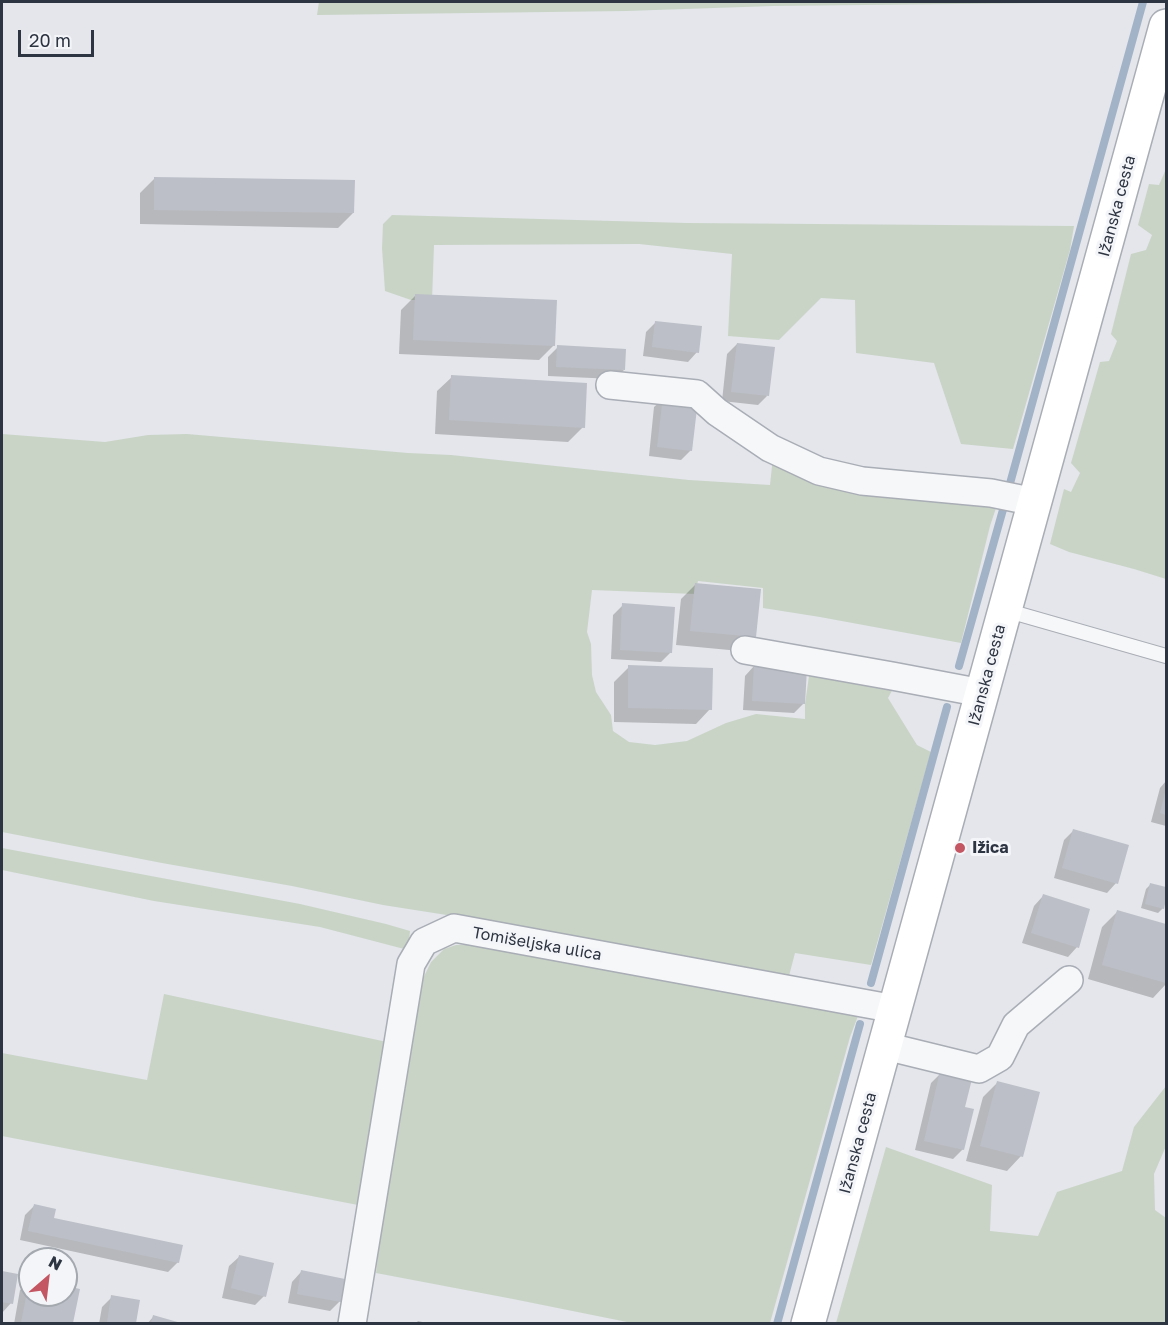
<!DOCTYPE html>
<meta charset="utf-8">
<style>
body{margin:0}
#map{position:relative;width:1168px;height:1325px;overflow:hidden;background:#e4e6eb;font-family:"Golos Text",sans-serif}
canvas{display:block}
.frame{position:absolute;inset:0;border:3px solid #2d3442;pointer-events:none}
.north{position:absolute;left:18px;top:1247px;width:60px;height:60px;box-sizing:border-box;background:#f4f5f8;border:2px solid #a4a8af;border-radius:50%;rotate:28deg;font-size:16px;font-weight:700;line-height:24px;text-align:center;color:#2d3442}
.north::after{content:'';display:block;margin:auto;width:21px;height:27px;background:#c35662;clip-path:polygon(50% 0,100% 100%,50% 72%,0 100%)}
.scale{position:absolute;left:18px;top:30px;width:76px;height:27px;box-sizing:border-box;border:3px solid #2d3442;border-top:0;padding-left:8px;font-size:18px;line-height:21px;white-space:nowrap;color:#2d3442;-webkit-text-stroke:4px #f4f5f8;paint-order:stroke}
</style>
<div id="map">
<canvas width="1168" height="1325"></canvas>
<div class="frame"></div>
<div class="north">N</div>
<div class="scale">20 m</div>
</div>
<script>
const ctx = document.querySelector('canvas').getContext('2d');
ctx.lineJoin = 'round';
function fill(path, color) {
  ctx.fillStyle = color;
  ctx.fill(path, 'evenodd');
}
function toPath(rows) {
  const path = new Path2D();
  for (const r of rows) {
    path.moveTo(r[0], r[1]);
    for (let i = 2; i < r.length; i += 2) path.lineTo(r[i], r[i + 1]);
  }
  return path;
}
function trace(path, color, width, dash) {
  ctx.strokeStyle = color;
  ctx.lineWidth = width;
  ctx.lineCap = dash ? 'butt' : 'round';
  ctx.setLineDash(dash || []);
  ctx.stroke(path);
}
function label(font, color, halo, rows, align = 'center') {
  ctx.font = font + ' "Golos Text",sans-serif';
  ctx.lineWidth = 6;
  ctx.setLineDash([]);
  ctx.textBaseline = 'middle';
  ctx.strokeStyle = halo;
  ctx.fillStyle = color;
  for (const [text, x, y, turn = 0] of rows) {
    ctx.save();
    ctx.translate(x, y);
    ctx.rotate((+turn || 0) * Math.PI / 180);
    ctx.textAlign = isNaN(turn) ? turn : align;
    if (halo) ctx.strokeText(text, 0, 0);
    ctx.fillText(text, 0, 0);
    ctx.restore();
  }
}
const green = toPath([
 [319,2,1137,2,773,6,626,11,317,15],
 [1166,169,1166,579,1134,569,1069,552,1050,544,1064,489,1071,492,1080,473,1071,463,1100,362,1109,361,1117,341,1111,334,1131,254,1146,250,1152,235,1138,225,1149,184,1159,185],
 [392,215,687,223,1074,226,1070,250,1013,449,961,444,934,363,856,353,855,300,821,298,779,340,728,336,732,254,639,244,434,245,432,300,411,300,385,291,382,248,383,224],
 [2,434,105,442,148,435,187,434,408,453,451,455,689,480,770,485,773,457,998,502,990,526,961,643,820,617,763,608,763,588,698,581,695,594,592,590,587,632,591,644,592,675,596,692,611,715,613,731,629,742,655,745,687,741,726,723,756,714,805,719,805,704,810,669,895,685,888,698,917,745,931,752,871,965,795,953,789,976,453,916,383,905,292,886,162,863,2,832],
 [2,848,300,904,386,924,410,931,408,950,320,927,154,901,2,870],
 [486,944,858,1016,850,1037,770,1323,632,1323,513,1299,376,1273,387,1181,418,989,431,962,444,949,456,945],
 [164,994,387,1042,358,1205,2,1136,2,1053,147,1080],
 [1166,1086,1166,1146,1154,1174,1155,1210,1166,1218,1166,1323,836,1323,886,1147,992,1185,990,1231,1038,1236,1057,1192,1122,1171,1134,1127]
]);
const shadow = toPath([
 [155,178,353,213,338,228,140,224,140,193],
 [416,295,554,345,539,360,399,354,401,310],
 [656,322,697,352,688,362,643,356,646,332],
 [737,344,767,396,758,405,722,401,727,354],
 [558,347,624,370,614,379,548,376,548,357],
 [452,377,583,427,568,442,435,434,437,391],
 [664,398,691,450,681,460,649,456,654,407],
 [696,584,755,636,740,651,676,645,681,599],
 [623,605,671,652,661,662,611,659,613,615],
 [754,666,804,703,794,713,743,710,745,676],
 [629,667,710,709,696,724,614,722,614,682],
 [1166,781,1166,826,1151,822,1160,788],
 [1074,830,1116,883,1107,893,1054,878,1064,840],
 [1150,885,1166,888,1163,908,1158,913,1141,908,1146,889],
 [1043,896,1077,947,1068,957,1022,943,1034,906],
 [1117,912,1166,926,1166,984,1153,998,1088,979,1102,927],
 [941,1073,963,1108,963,1149,953,1159,915,1150,931,1083],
 [997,1083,1021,1156,1007,1171,966,1161,983,1097],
 [34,1206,53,1219,178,1262,168,1272,20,1240,25,1215],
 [239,1257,264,1296,255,1305,222,1298,229,1266],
 [301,1272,340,1301,330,1311,288,1303,292,1282],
 [2,1273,16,1275,11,1303,2,1313],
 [30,1281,30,1295,66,1295,66,1288,78,1290,72,1324,14,1324,20,1290],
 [112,1297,139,1301,135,1324,99,1324,102,1307],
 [153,1317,178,1324,147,1324],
 [418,1321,431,1324,415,1324]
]);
const stream = toPath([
 [1009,487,1143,2],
 [959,666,1004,506],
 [871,983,947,707],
 [777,1324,860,1024]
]);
const building = toPath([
 [154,177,355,180,354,213,154,210],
 [415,294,557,300,555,346,413,340],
 [655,321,702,326,699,353,652,347],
 [737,343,775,347,769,396,731,392],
 [557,345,626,349,625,370,556,367],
 [451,375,587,383,585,428,449,420],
 [663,396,698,400,692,451,657,447],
 [695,583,761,589,756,637,690,631],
 [622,603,675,607,672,653,620,650],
 [628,665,713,668,712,710,628,708],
 [754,665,807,668,805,704,752,701],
 [1166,789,1166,815,1160,813],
 [1073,829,1129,845,1118,884,1062,868],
 [1150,883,1166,887,1166,899,1164,909,1145,904],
 [1043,894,1090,909,1079,948,1031,933],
 [1117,910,1166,924,1166,983,1102,965],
 [940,1071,972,1079,965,1107,974,1109,964,1150,924,1141],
 [997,1081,1040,1092,1023,1157,980,1146],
 [34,1204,56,1209,54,1218,183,1245,179,1263,28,1231],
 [239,1255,274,1263,266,1297,231,1288],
 [301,1270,345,1279,341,1302,297,1294],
 [2,1271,18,1274,13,1304,2,1302],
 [29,1282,30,1283,30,1295,66,1295,66,1286,80,1289,73,1323,21,1323],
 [111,1295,140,1300,136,1323,107,1323],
 [153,1315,181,1323,151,1323]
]);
const lane = toPath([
 [1005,610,1166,656]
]);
const street = toPath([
 [610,385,697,394,717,412,770,448,819,471,862,481,991,493,1035,502],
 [745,650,892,676,982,693],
 [885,1046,979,1069,1000,1057,1016,1025,1069,980],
 [352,1324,411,964,424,942,454,928,895,1009]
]);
const secondary = toPath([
 [808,1324,1166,26]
]);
const markers = [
 [960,848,6,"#c35662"]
];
const streetNames = [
 ["Ižanska cesta",1117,206,-75],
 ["Ižanska cesta",987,675,-75],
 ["Tomišeljska ulica",537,944,10],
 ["Ižanska cesta",858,1143,-75]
];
const poiNames = [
 ["Ižica",972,848]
];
fill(green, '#c9d4c6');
fill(shadow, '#0003');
trace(stream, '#a3b3c7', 8);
fill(building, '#bcbfc7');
trace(lane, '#a9adb5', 16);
trace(street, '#a9adb5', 30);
trace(secondary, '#a9adb5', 36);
trace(lane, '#f6f7f9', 14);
trace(street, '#f6f7f9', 27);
trace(secondary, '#fff', 33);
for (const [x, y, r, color] of markers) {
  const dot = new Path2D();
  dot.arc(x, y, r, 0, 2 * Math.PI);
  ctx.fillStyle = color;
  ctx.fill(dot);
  trace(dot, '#f4f5f8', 2);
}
label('16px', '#2d3442', '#f4f5f8', streetNames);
label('bold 16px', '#2d3442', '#f4f5f8', poiNames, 'left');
</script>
